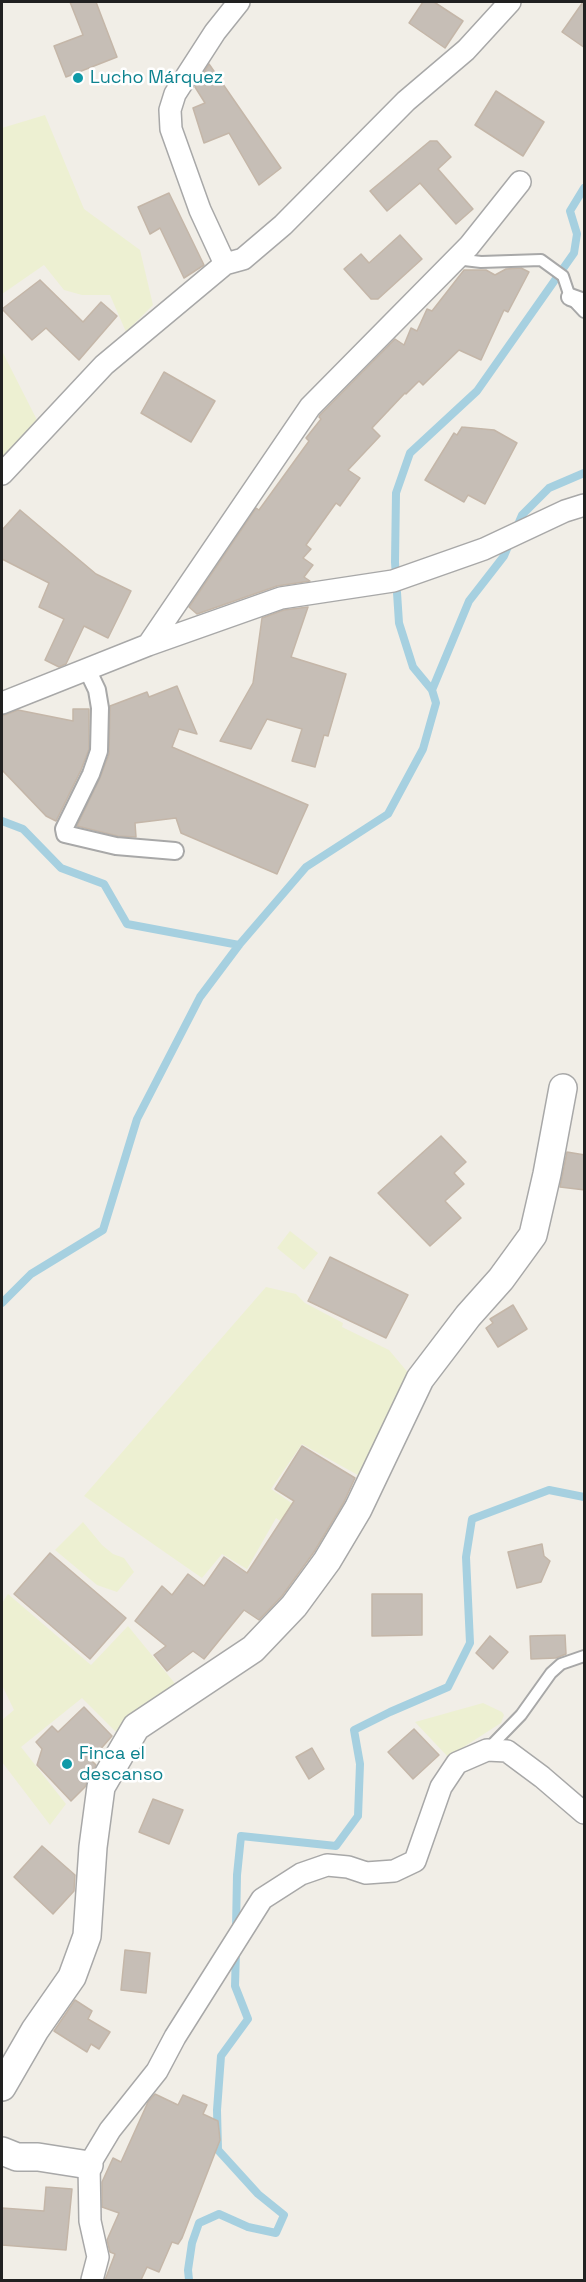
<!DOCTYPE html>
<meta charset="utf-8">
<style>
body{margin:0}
#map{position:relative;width:586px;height:2282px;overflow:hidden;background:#f1eee7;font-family:"Space Grotesk",sans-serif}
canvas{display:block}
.frame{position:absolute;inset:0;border:3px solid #212121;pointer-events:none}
</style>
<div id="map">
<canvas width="586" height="2282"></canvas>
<div class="frame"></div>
</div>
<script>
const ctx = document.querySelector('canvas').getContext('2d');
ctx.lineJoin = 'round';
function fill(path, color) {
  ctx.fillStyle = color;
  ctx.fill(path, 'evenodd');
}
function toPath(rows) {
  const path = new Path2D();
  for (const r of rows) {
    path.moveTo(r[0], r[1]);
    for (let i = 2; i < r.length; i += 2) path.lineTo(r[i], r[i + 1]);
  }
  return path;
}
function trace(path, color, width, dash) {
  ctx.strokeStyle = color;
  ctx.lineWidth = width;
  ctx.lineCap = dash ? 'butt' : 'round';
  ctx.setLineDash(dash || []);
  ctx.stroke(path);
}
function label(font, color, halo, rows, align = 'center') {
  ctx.font = font + ' "Space Grotesk",sans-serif';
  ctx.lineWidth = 5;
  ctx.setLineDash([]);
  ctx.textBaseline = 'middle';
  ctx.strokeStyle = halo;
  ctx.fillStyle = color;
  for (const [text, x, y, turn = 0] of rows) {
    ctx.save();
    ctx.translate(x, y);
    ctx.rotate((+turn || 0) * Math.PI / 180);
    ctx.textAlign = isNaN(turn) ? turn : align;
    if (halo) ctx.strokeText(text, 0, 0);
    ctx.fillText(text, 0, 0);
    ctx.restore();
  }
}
const farmland = toPath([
 [45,115,84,209,140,250,153,305,126,332,110,295,82,295,64,290,44,265,2,294,2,128],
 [2,351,37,420,2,460],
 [290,1231,318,1253,304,1270,277,1248],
 [266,1287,296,1294,305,1303,343,1323,342,1327,389,1350,410,1375,365,1479,302,1444,271,1489,334,1532,325,1550,276,1518,247,1569,222,1554,202,1578,84,1496],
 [83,1522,102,1545,113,1554,124,1558,134,1572,117,1592,97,1585,55,1550],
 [8,1594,91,1665,128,1626,177,1686,117,1733,82,1698,21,1747,66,1804,50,1825,2,1762,2,1720,14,1710,2,1685,2,1603],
 [483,1703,502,1712,504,1715,501,1723,448,1757,415,1722]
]);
const stream = toPath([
 [516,529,522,515,549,488,584,473],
 [432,690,469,601,504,556,510,542],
 [2,821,23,829,61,868,104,884,127,924,239,945],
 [2,1303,31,1274,103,1230,137,1119,200,997,239,945,306,867,388,814,423,749,436,703,432,690,413,667,399,623,395,562,396,493,410,453,477,391,574,253,577,234,570,211,584,188],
 [236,1929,237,1875,241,1836,336,1846,358,1816,360,1764,354,1730,390,1712,448,1687,470,1643,466,1557,472,1519,549,1490,584,1497],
 [189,2280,188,2270,192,2243,199,2223,219,2214,248,2227,276,2233,284,2215,258,2194,218,2150,217,2110,221,2056,248,2019,235,1986,236,1950]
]);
const building = toPath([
 [70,2,96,2,117,57,66,77,54,46,83,35,70,2],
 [423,2,434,2,463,21,445,48,409,23,423,2],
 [583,2,585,2,585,48,562,32,583,2],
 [209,64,281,168,259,185,229,133,204,143,193,108,205,103,195,87,209,64],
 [496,91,544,122,523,156,475,125,496,91],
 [430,141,437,141,451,157,438,169,473,209,456,224,420,183,387,211,370,191,430,141],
 [169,193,204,265,184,278,160,228,150,234,138,207,169,193],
 [400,235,422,259,378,299,371,299,344,269,361,254,369,263,400,235],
 [521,268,529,272,508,312,504,310,481,360,459,350,423,385,419,381,406,394,405,393,372,428,380,436,348,470,360,478,340,506,336,503,306,545,311,549,303,558,313,565,304,577,310,581,277,586,197,614,189,607,256,508,259,510,309,441,306,438,321,419,319,417,320,415,395,339,404,345,411,328,417,331,427,309,432,311,464,270,486,270,495,275,506,269,521,268],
 [40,280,83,322,101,302,117,316,79,360,46,328,32,340,2,309,40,280],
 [164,372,215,401,191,442,141,413,164,372],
 [462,427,494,430,517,443,485,504,468,495,464,502,425,480,454,433,457,435,462,427],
 [20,510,96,574,131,591,108,638,84,626,66,664,59,667,45,660,64,619,39,607,49,583,2,559,2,530,20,510],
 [308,607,291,657,346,674,328,736,324,735,315,767,292,761,302,729,267,719,251,749,220,741,253,683,262,618,284,610,308,607],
 [177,686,197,734,179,729,172,747,308,805,277,874,181,833,176,818,135,823,136,837,118,836,77,826,100,778,109,754,110,706,147,692,149,697,177,686],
 [73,709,89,709,89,749,81,770,56,821,46,816,2,770,2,716,18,710,73,721,73,709],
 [441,1136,466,1162,454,1173,464,1184,445,1201,461,1218,430,1246,378,1193,441,1136],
 [567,1152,585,1155,585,1190,560,1187,567,1152],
 [330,1257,408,1295,386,1338,308,1301,330,1257],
 [513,1305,527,1329,498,1347,486,1328,493,1323,490,1319,513,1305],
 [302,1446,355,1478,344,1502,314,1552,282,1596,259,1620,244,1610,204,1659,193,1651,167,1671,154,1655,166,1646,135,1621,162,1586,172,1595,188,1574,204,1586,224,1557,247,1573,294,1501,275,1489,302,1446],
 [542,1544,544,1556,550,1561,541,1582,517,1588,508,1552,542,1544],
 [50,1553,126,1618,90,1659,14,1594,50,1553],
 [372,1594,422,1594,422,1635,372,1636,372,1594],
 [565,1635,566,1654,556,1658,531,1659,530,1636,565,1635],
 [490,1636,508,1652,493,1669,476,1653,490,1636],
 [84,1707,112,1736,91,1760,96,1765,85,1787,71,1801,37,1765,42,1749,36,1742,52,1726,58,1732,84,1707],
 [414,1729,439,1755,413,1779,388,1752,414,1729],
 [312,1748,324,1769,309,1779,296,1757,312,1748],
 [153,1799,183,1810,169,1844,139,1832,153,1799],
 [42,1846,75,1875,74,1891,53,1914,14,1877,42,1846],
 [125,1950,150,1953,146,1993,121,1990,125,1950],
 [75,2000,92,2011,88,2019,110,2032,99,2049,91,2044,87,2052,54,2031,75,2000],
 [155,2094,178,2105,183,2095,207,2105,203,2114,218,2121,220,2140,182,2238,178,2244,172,2242,159,2272,147,2267,141,2280,105,2280,115,2254,110,2252,107,2240,119,2213,102,2207,102,2182,113,2158,121,2162,148,2102,155,2094],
 [46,2187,72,2189,66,2250,2,2245,2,2208,44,2211,46,2187]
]);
const service = toPath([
 [456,259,481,262,541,260,563,276,570,297,584,312],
 [487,1750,521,1715,551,1673,561,1664,584,1656]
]);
const pedestrian = toPath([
 [570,297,584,302],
 [87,669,97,690,100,708,99,751,91,774,64,829,65,834,116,846,175,851]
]);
const minor = toPath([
 [225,264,200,210,171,129,170,110,175,94,215,32,239,2],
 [2,474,104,365,225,264,243,259,283,225,406,101,466,50,510,2],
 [148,645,310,407,469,246,520,182],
 [2,703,148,645,281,598,393,581,484,549,565,511,584,505],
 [92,2280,98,2257,90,2221,89,2165,110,2130,157,2071,175,2037,262,1899,301,1874,327,1865,348,1867,366,1873,394,1871,415,1861,441,1787,457,1763,487,1750,507,1751,542,1777,584,1813]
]);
const tertiary = toPath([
 [2,2087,35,2030,72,1977,87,1936,93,1847,101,1787,136,1727,253,1649,294,1606,327,1561,358,1509,420,1379,468,1316,501,1279,533,1235,547,1174,563,1088],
 [2,2151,17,2157,38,2157,89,2165]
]);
const markers = [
 [78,78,6,"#0f9aa8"],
 [67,1764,6,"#0f9aa8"]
];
const cultureNames = [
 ["Lucho Márquez",90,78],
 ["Finca el",79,1754],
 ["descanso",79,1775]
];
fill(farmland, '#edf0d2');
trace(stream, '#a6d0e0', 8);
fill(building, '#c6beb6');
trace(building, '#c4b6a8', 1.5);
trace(service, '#a8a8a8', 14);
trace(pedestrian, '#a8a8a8', 20);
trace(minor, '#a8a8a8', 24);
trace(tertiary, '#a8a8a8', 30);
trace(service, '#fff', 10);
trace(pedestrian, '#fff', 16);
trace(minor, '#fff', 21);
trace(tertiary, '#fff', 27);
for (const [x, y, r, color] of markers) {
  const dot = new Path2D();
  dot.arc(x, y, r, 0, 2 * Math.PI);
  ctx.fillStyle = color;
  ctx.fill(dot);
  trace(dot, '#fff', 2);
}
label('18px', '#0d838f', '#fff', cultureNames, 'left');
</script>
